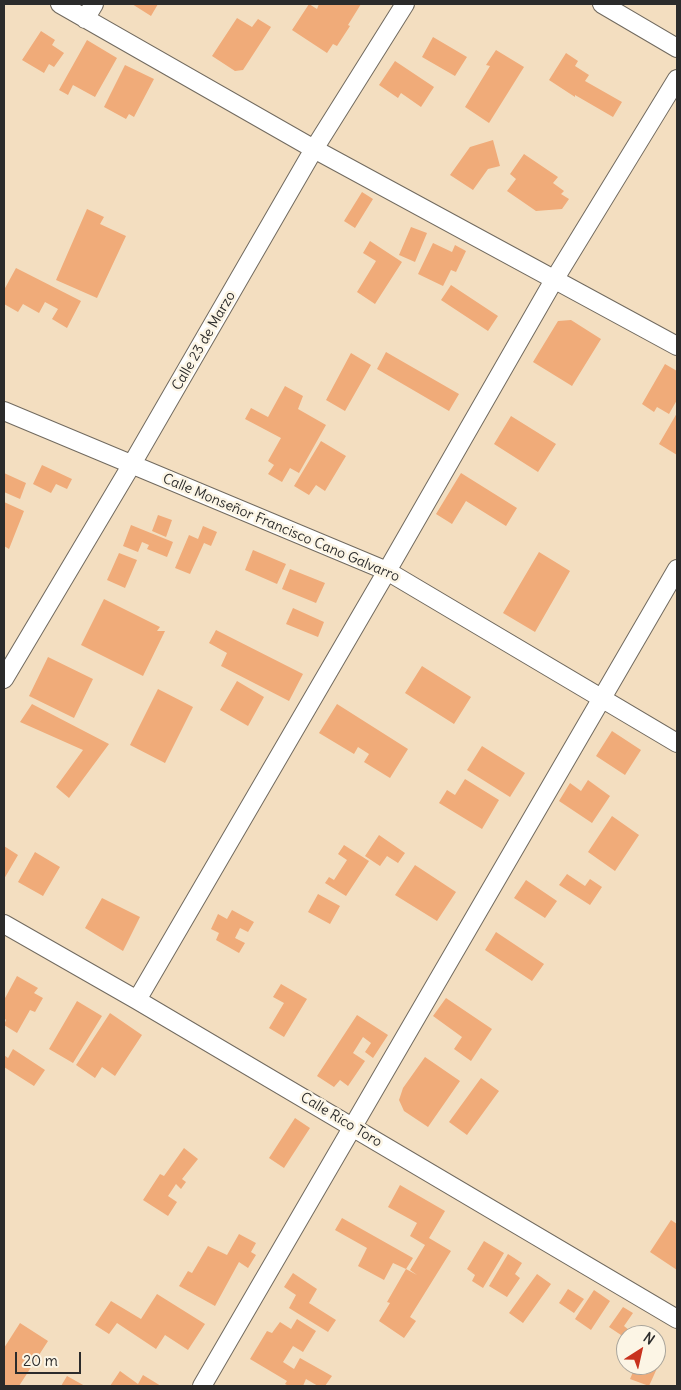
<!DOCTYPE html>
<meta charset="utf-8">
<style>
body{margin:0}
#map{position:relative;width:681px;height:1390px;overflow:hidden;background:#f3dec0;font-family:Delius,sans-serif}
canvas{display:block}
.frame{position:absolute;inset:0;border:5px solid #2b2b2b;pointer-events:none}
.north{position:absolute;left:616px;top:1325px;width:50px;height:50px;box-sizing:border-box;background:#fcf5e5;border:1px solid #a8a49b;border-radius:50%;rotate:35deg;font-size:14px;font-weight:700;line-height:20px;text-align:center;color:#2b2b2b}
.north::after{content:'';display:block;margin:auto;width:18px;height:22px;background:#c8321e;clip-path:polygon(50% 0,100% 100%,50% 72%,0 100%)}
.scale{position:absolute;left:15px;top:1352px;width:66px;height:22px;box-sizing:border-box;border:2px solid #2b2b2b;border-top:0;padding-left:6px;font-size:15px;line-height:18px;white-space:nowrap;color:#2b2b2b;-webkit-text-stroke:4px #fcf5e5;paint-order:stroke}
</style>
<div id="map">
<canvas width="681" height="1390"></canvas>
<div class="frame"></div>
<div class="north">N</div>
<div class="scale">20 m</div>
</div>
<script>
const ctx = document.querySelector('canvas').getContext('2d');
ctx.lineJoin = 'round';
function fill(path, color) {
  ctx.fillStyle = color;
  ctx.fill(path, 'evenodd');
}
function toPath(rows) {
  const path = new Path2D();
  for (const r of rows) {
    path.moveTo(r[0], r[1]);
    for (let i = 2; i < r.length; i += 2) path.lineTo(r[i], r[i + 1]);
  }
  return path;
}
function trace(path, color, width, dash) {
  ctx.strokeStyle = color;
  ctx.lineWidth = width;
  ctx.lineCap = dash ? 'butt' : 'round';
  ctx.setLineDash(dash || []);
  ctx.stroke(path);
}
function label(font, color, halo, rows, align = 'center') {
  ctx.font = font + ' Delius,sans-serif';
  ctx.lineWidth = 5;
  ctx.setLineDash([]);
  ctx.textBaseline = 'middle';
  ctx.strokeStyle = halo;
  ctx.fillStyle = color;
  for (const [text, x, y, turn = 0] of rows) {
    ctx.save();
    ctx.translate(x, y);
    ctx.rotate((+turn || 0) * Math.PI / 180);
    ctx.textAlign = isNaN(turn) ? turn : align;
    if (halo) ctx.strokeText(text, 0, 0);
    ctx.fillText(text, 0, 0);
    ctx.restore();
  }
}
const building = toPath([
 [132,4,158,4,151,16],
 [309,4,317,9,319,4,361,4,348,25,350,26,337,46,333,44,327,53,292,30],
 [237,18,252,27,258,19,271,27,243,70,235,71,212,56],
 [41,31,55,40,52,45,64,53,54,67,49,64,44,73,22,60],
 [433,37,467,57,455,76,422,57],
 [87,40,117,58,95,97,73,85,68,95,59,90],
 [496,50,524,67,489,123,465,107,490,66,486,65],
 [566,53,578,61,575,66,589,75,585,81,622,102,613,117,575,95,575,97,549,80],
 [395,61,434,87,421,107,401,93,398,98,379,85],
 [125,65,154,79,134,117,129,114,126,119,104,107],
 [493,140,500,166,488,169,473,190,450,175,470,147],
 [524,154,558,177,553,183,564,191,561,194,569,199,562,209,536,211,507,191,516,179,510,174],
 [362,192,373,199,355,228,344,221],
 [87,209,104,217,100,224,126,236,97,298,56,280],
 [411,227,427,233,415,262,399,255],
 [370,241,402,262,375,304,357,292,376,261,363,253],
 [433,243,452,252,455,245,466,251,456,272,451,270,443,286,418,274],
 [16,268,81,301,67,328,52,319,58,309,45,302,39,313,23,304,18,312,4,304,4,290],
 [451,285,498,316,488,331,441,300],
 [571,320,601,339,572,386,533,362,558,321],
 [386,352,459,394,449,411,377,369],
 [351,353,371,365,345,411,326,400],
 [665,364,677,371,677,400,669,414,657,407,654,412,642,404],
 [285,386,303,396,298,409,326,425,299,473,290,468,282,482,268,474,274,465,268,461,281,438,245,419,251,408,268,417],
 [677,413,677,455,659,444],
 [511,416,556,444,538,472,494,444],
 [321,441,346,456,325,491,316,485,309,495,294,486],
 [42,465,72,479,67,489,56,484,51,493,33,484],
 [4,473,26,483,20,499,4,492],
 [461,473,517,508,506,526,466,501,452,524,436,514],
 [4,502,24,511,9,549,4,546],
 [158,515,172,520,166,537,152,531],
 [131,525,173,542,167,557,147,549,149,545,142,542,138,552,123,546],
 [203,526,217,532,211,546,204,543,190,574,175,568,189,535,198,539],
 [253,550,286,564,277,584,245,570],
 [539,552,570,571,535,632,503,613],
 [119,553,137,560,125,588,107,580],
 [290,569,325,583,316,603,282,589],
 [104,599,160,627,157,631,165,631,143,676,81,645],
 [293,608,324,622,318,637,286,624],
 [216,630,303,674,289,701,221,666,227,653,209,643],
 [48,657,93,679,74,718,29,696],
 [422,666,471,697,454,724,405,693],
 [237,681,264,697,248,726,220,710],
 [158,689,193,707,165,763,130,745],
 [32,704,109,744,69,798,56,787,83,750,20,722],
 [337,704,408,749,390,778,364,762,369,754,358,747,354,754,319,733],
 [612,731,641,750,625,775,596,756],
 [482,746,525,773,510,797,467,770],
 [465,779,499,800,482,829,439,803,447,790,455,795],
 [588,780,610,796,592,823,559,801,570,783,581,791],
 [612,816,639,835,615,871,588,852],
 [379,835,405,853,398,863,387,856,380,866,365,856],
 [344,845,369,861,346,896,325,883,329,877,334,880,347,860,338,854],
 [4,846,18,855,4,879],
 [35,852,60,867,43,896,18,882],
 [415,865,456,892,437,921,395,895],
 [567,874,585,886,590,879,602,887,590,905,559,885],
 [526,880,557,901,545,918,514,898],
 [318,894,340,906,330,924,308,912],
 [102,898,140,917,123,951,85,928],
 [232,910,254,922,248,932,240,928,235,938,245,943,239,953,216,940,219,933,211,929,218,914,227,919],
 [496,932,544,964,532,981,485,950],
 [17,976,38,988,34,993,43,998,35,1012,30,1010,17,1033,4,1025,6,1020,4,1018,4,1000],
 [281,984,307,999,284,1037,269,1028,284,1003,273,997],
 [446,998,492,1029,471,1061,454,1049,462,1037,433,1016],
 [77,1001,102,1016,73,1063,49,1049],
 [110,1013,142,1035,115,1076,102,1067,95,1078,76,1065],
 [357,1015,388,1035,373,1058,365,1052,371,1043,363,1037,353,1053,365,1061,348,1086,340,1080,334,1087,317,1076],
 [13,1049,45,1070,34,1086,4,1067,4,1055,8,1058],
 [425,1057,460,1081,428,1127,404,1111,399,1100,403,1088],
 [481,1078,499,1091,467,1135,449,1122],
 [295,1118,310,1128,284,1168,269,1158],
 [184,1148,198,1159,182,1179,186,1182,181,1189,176,1184,168,1196,177,1202,168,1216,143,1200,160,1174,164,1176],
 [400,1185,445,1211,429,1238,451,1251,410,1317,416,1321,404,1338,379,1321,390,1303,387,1302,406,1269,417,1275,410,1270,425,1245,410,1236,417,1223,388,1207],
 [342,1218,413,1258,406,1269,393,1263,384,1280,358,1266,367,1248,335,1230],
 [671,1220,677,1224,677,1270,650,1252],
 [239,1234,256,1243,251,1252,256,1255,248,1268,239,1262,215,1306,179,1286,188,1271,192,1273,208,1246,227,1255],
 [484,1241,504,1253,483,1288,472,1281,475,1275,467,1269],
 [508,1254,522,1263,515,1274,520,1278,507,1297,489,1286],
 [293,1273,317,1289,309,1303,336,1320,328,1332,289,1308,296,1295,284,1287],
 [537,1274,551,1284,523,1323,509,1313],
 [568,1289,584,1299,574,1313,559,1303],
 [594,1290,610,1301,591,1330,575,1319],
 [157,1294,205,1324,188,1350,165,1335,156,1349,117,1323,109,1334,95,1325,111,1301,141,1319],
 [623,1307,633,1313,624,1326,629,1330,624,1337,609,1327],
 [297,1319,316,1331,303,1352,293,1346,283,1362,294,1369,300,1358,332,1376,325,1386,318,1386,306,1379,303,1386,289,1386,285,1384,287,1381,250,1359,267,1331,272,1333,280,1322,291,1329],
 [20,1323,48,1341,19,1386,4,1386,4,1348],
 [656,1352,663,1355,649,1386,630,1379,636,1365,656,1365],
 [120,1371,138,1384,143,1375,161,1386,110,1386],
 [67,1376,85,1386,61,1386]
]);
const minor = toPath([
 [60,4,314,149,677,346],
 [602,4,677,48],
 [85,19,94,4],
 [4,411,387,571,677,743],
 [4,679,132,464,314,149,405,4],
 [4,924,137,1000,677,1319],
 [137,1000,387,571,554,280,677,79],
 [202,1386,677,569]
]);
const streetNames = [
 ["Calle 23 de Marzo",204,341,-60],
 ["Calle Monseñor Francisco Cano Galvarro",281,528,23],
 ["Calle Rico Toro",341,1120,31]
];
fill(building, '#f0ab79');
trace(minor, '#716a5f', 20);
trace(minor, '#fff', 18);
label('14px', '#2b2b2b', '#fcf5e5', streetNames);
</script>
